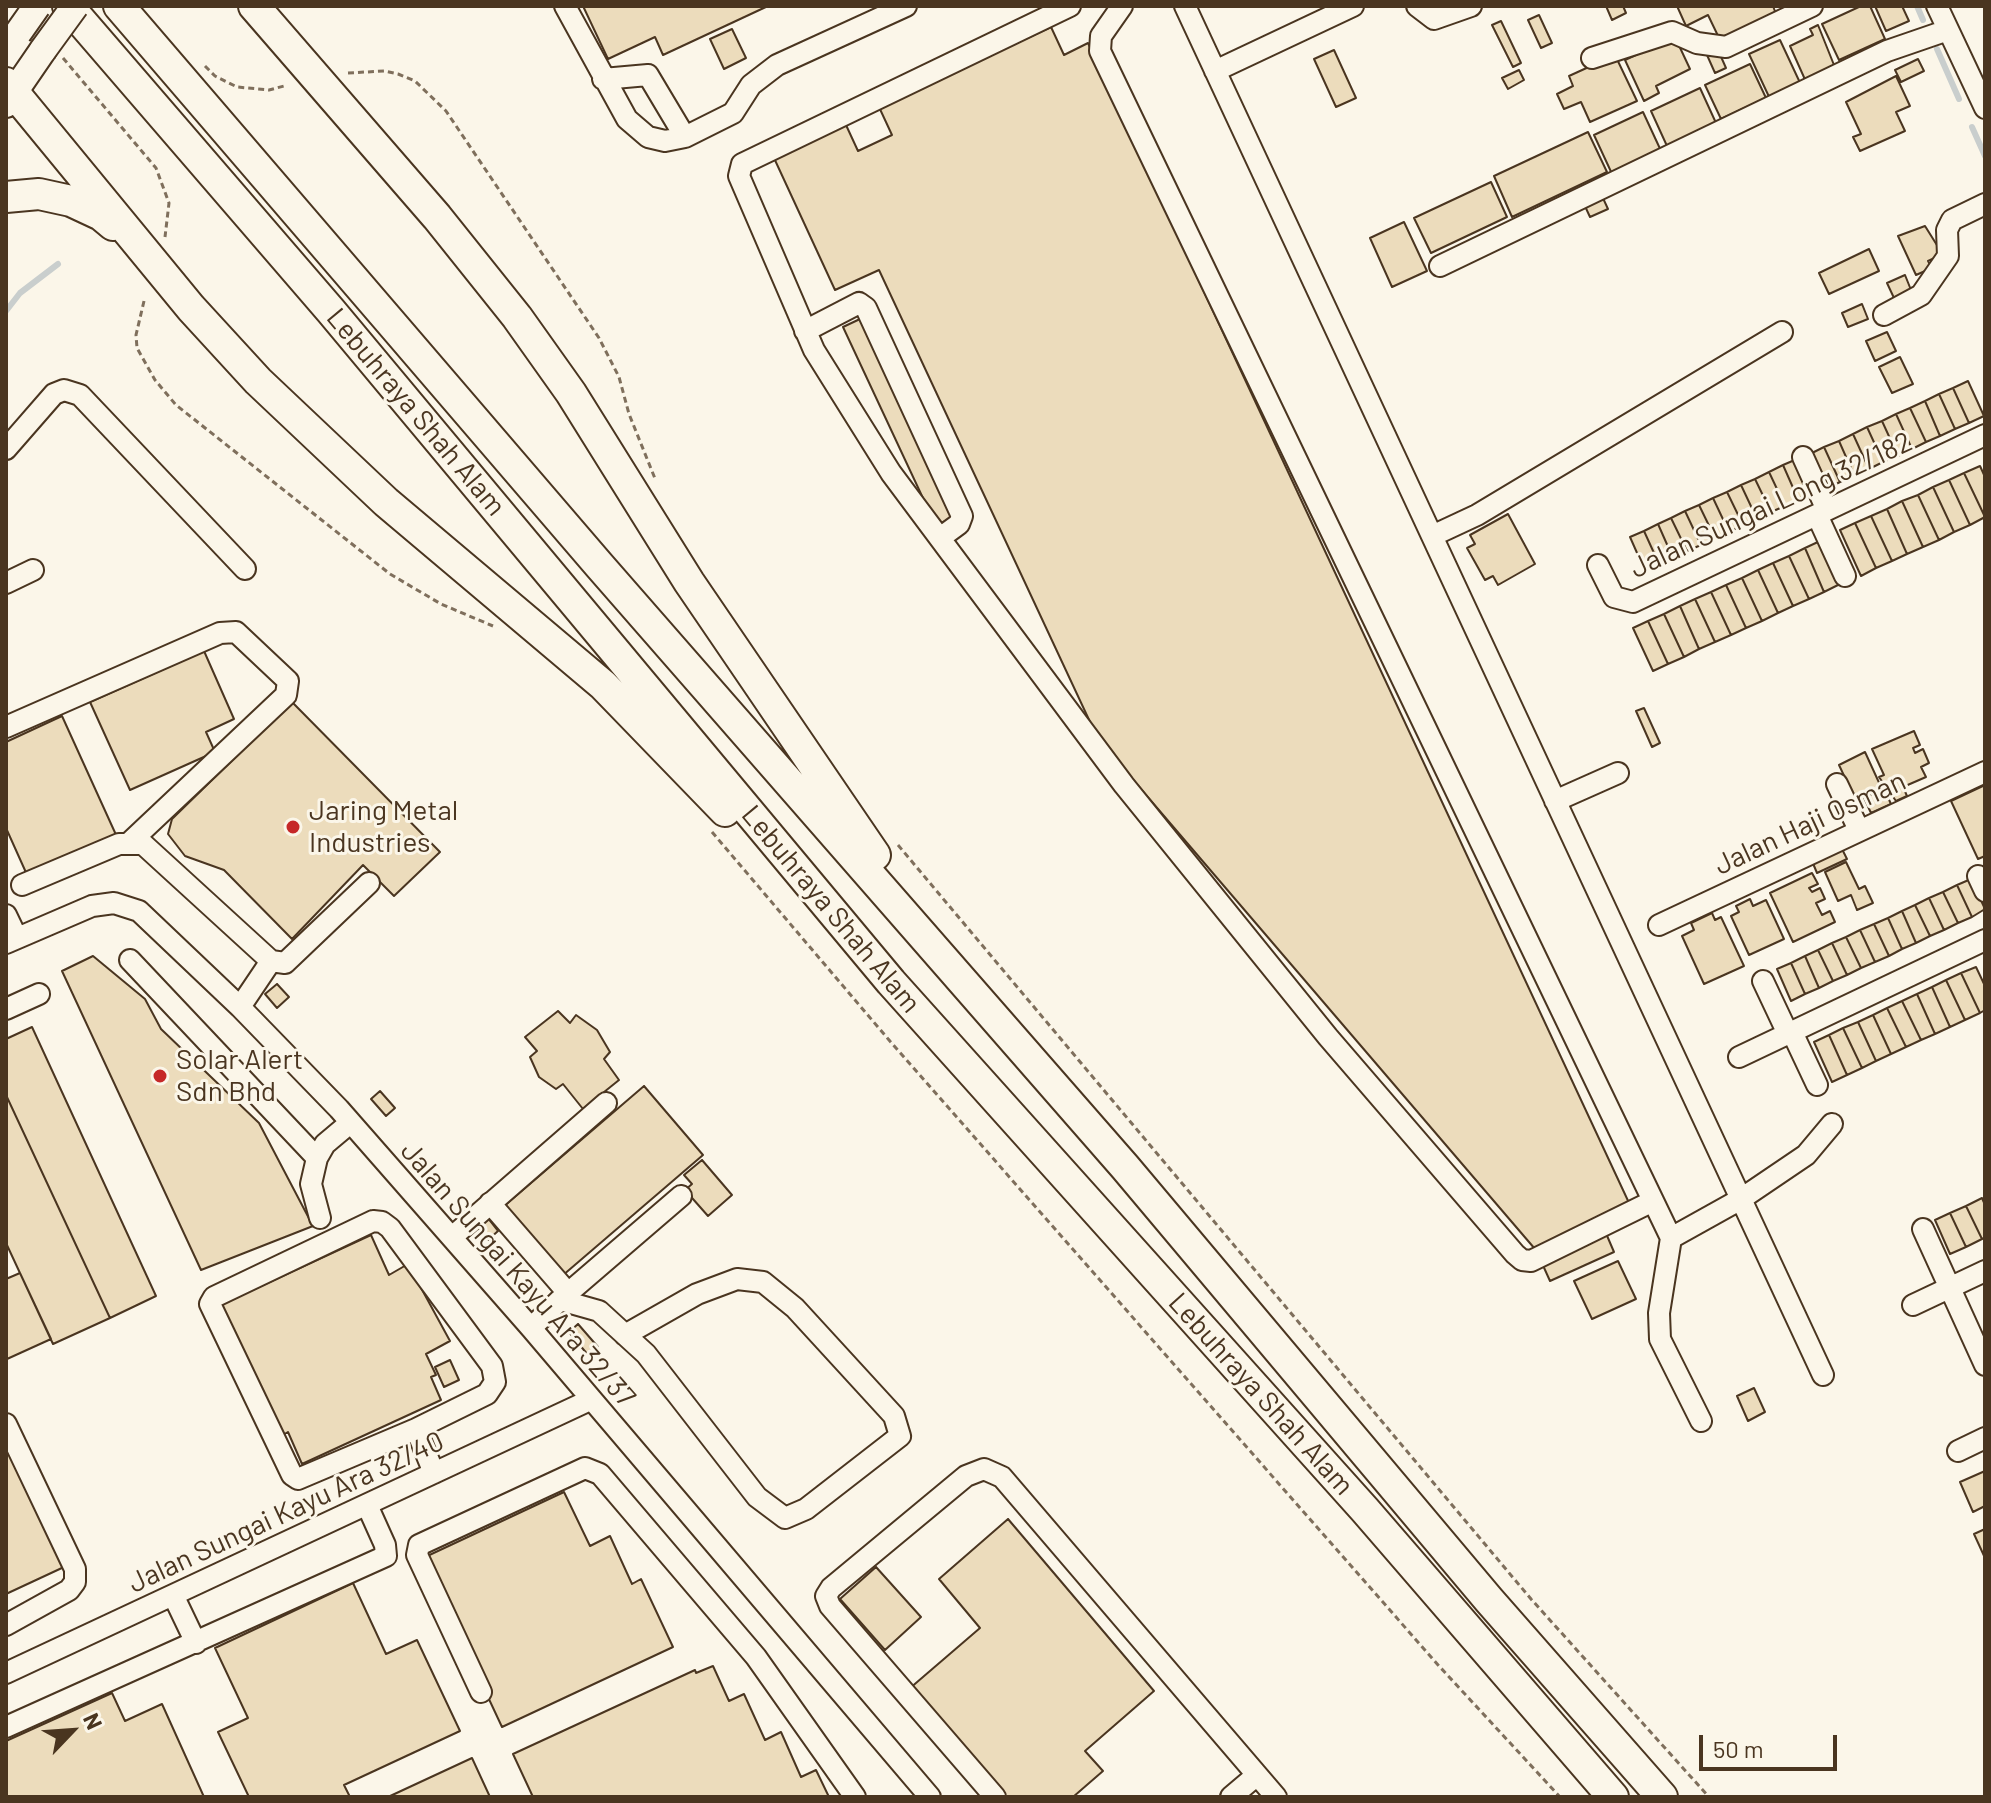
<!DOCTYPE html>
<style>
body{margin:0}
#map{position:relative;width:1991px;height:1803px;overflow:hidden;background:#fbf6e9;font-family:Barlow,sans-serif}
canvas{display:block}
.frame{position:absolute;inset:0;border:8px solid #4a3520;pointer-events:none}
.north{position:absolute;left:32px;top:1691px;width:80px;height:80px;-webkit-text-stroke:6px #fbf6e9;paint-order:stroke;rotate:65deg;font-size:22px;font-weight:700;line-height:32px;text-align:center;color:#4a3520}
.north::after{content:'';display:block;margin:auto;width:28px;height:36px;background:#4a3520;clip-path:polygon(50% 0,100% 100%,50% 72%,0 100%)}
.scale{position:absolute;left:1699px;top:1735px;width:138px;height:36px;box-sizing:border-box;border:4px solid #4a3520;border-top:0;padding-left:10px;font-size:24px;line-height:28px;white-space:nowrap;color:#4a3520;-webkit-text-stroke:6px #fbf6e9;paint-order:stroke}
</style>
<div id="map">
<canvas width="1991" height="1803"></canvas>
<div class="frame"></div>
<div class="north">N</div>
<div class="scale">50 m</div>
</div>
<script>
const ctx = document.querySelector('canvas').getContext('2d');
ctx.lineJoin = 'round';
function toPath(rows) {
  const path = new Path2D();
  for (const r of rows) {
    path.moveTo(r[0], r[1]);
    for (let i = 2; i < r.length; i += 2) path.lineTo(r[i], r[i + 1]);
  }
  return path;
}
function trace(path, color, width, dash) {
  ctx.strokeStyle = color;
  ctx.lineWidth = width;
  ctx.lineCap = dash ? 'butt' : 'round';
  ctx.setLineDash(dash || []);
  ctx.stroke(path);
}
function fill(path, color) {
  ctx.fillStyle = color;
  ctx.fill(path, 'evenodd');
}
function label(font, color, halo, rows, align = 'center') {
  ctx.font = font + ' Barlow,sans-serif';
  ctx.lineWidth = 6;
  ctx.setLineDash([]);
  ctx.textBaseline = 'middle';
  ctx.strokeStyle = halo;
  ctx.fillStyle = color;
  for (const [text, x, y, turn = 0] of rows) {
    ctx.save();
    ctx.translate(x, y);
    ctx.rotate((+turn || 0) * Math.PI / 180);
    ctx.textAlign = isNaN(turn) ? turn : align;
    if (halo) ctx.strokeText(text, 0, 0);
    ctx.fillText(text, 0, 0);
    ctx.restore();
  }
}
const stream = toPath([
 [1917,6,1923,20],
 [1937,49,1959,99],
 [1972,127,1985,156],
 [6,311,20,293,58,264]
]);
const building = toPath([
 [583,6,768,6,663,55,655,37,608,59,583,6],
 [1606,6,1623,6,1626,13,1612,20,1606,6],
 [1677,6,1773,6,1776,14,1720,40,1708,15,1686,26,1677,6],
 [1861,6,1870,6,1885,39,1839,60,1822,24,1861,6],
 [1875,6,1902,6,1909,21,1886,31,1875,6],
 [1539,15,1552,43,1541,48,1528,20,1539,15],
 [1501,21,1521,63,1513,67,1492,25,1501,21],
 [1818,25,1836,70,1807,84,1790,46,1813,35,1810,29,1818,25],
 [1051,27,1064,55,1088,43,1630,1205,1535,1249,1098,739,879,270,835,290,774,158,846,125,858,151,892,135,879,107,1051,27],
 [732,29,746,58,724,69,710,39,732,29],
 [1675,37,1690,69,1656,86,1659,93,1644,101,1625,60,1675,37],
 [1780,40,1802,87,1771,101,1749,54,1780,40],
 [1334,50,1356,98,1336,107,1314,59,1334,50],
 [1718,50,1726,68,1715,73,1707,55,1718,50],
 [1615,55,1637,101,1590,122,1581,102,1564,109,1557,94,1573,86,1569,76,1615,55],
 [1918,59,1924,71,1901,82,1895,70,1918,59],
 [1750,64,1766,98,1721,119,1705,85,1750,64],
 [1519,70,1524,80,1508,89,1502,78,1519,70],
 [1896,76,1910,106,1896,112,1905,131,1860,151,1853,137,1861,134,1846,102,1896,76],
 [1700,88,1716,123,1667,146,1651,111,1700,88],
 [1643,112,1662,153,1613,176,1594,135,1643,112],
 [1588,132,1607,172,1512,217,1494,176,1588,132],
 [1491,182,1507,217,1431,253,1414,218,1491,182],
 [1602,196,1608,209,1590,217,1584,204,1602,196],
 [1404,222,1427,271,1392,287,1370,238,1404,222],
 [1925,226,1940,250,1937,252,1939,256,1928,261,1932,268,1916,275,1898,236,1925,226],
 [1869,249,1879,271,1829,294,1819,273,1869,249],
 [1905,275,1911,290,1894,298,1887,283,1905,275],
 [1862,304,1868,319,1848,327,1842,313,1862,304],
 [860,319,953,517,936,526,843,327,860,319],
 [1887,332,1896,351,1875,361,1866,341,1887,332],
 [1900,357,1913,384,1892,393,1879,367,1900,357],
 [1968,381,1984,416,1969,423,1953,388,1968,381],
 [1953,388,1969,423,1955,429,1939,394,1953,388],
 [1939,394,1955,429,1940,436,1925,401,1939,394],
 [1925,401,1940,436,1926,442,1910,408,1925,401],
 [1910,408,1926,442,1912,449,1896,414,1910,408],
 [1896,414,1912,449,1898,456,1882,421,1896,414],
 [1882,421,1898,456,1883,462,1867,427,1882,421],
 [1867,427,1883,462,1869,469,1853,434,1867,427],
 [1853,434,1869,469,1854,475,1839,441,1853,434],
 [1839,441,1854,475,1840,482,1824,447,1839,441],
 [1824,447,1840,482,1826,489,1810,454,1824,447],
 [1797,459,1812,493,1798,499,1783,465,1797,459],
 [1783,465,1798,499,1785,506,1769,472,1783,465],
 [1980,466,1985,477,1985,517,1964,473,1980,466],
 [1769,472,1785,506,1771,512,1755,479,1769,472],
 [1964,473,1985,517,1970,525,1949,480,1964,473],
 [1755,479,1771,512,1757,519,1741,485,1755,479],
 [1949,480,1970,525,1954,532,1933,487,1949,480],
 [1741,485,1757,519,1743,525,1727,492,1741,485],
 [1933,487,1954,532,1939,540,1918,495,1933,487],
 [1727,492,1743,525,1729,532,1713,498,1727,492],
 [1918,495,1939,540,1923,547,1902,501,1918,495],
 [1713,498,1729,532,1715,538,1699,505,1713,498],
 [1902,501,1923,547,1907,554,1887,509,1902,501],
 [1699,505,1715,538,1701,545,1685,511,1699,505],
 [1887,509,1907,554,1892,561,1871,516,1887,509],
 [1685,511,1701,545,1687,551,1671,518,1685,511],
 [1508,514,1535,564,1498,585,1493,576,1485,580,1467,548,1475,544,1470,535,1508,514],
 [1871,516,1892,561,1876,568,1855,523,1871,516],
 [1671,518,1687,551,1673,558,1658,524,1671,518],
 [1855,523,1876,568,1861,576,1840,530,1855,523],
 [1658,524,1673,558,1659,564,1644,531,1658,524],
 [1644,531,1659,564,1645,571,1630,537,1644,531],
 [1820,541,1840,584,1824,592,1805,548,1820,541],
 [1805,548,1824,592,1809,599,1789,556,1805,548],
 [1789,556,1809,599,1793,606,1773,563,1789,556],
 [1773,563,1793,606,1778,613,1758,570,1773,563],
 [1758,570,1778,613,1762,621,1742,578,1758,570],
 [1742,578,1762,621,1746,628,1726,585,1742,578],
 [1726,585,1746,628,1731,635,1711,592,1726,585],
 [1711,592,1731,635,1715,642,1695,599,1711,592],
 [1695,599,1715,642,1699,649,1680,606,1695,599],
 [1680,606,1699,649,1684,657,1664,614,1680,606],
 [1664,614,1684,657,1668,664,1648,621,1664,614],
 [1648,621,1668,664,1653,671,1633,628,1648,621],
 [204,651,234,719,206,732,215,752,130,790,90,702,204,651],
 [292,702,440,852,394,896,363,865,292,939,224,870,185,856,168,834,172,819,292,702],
 [1644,708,1660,743,1652,747,1636,711,1644,708],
 [62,716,117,837,28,877,6,828,6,742,62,716],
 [1914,731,1920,745,1913,748,1915,753,1923,749,1929,763,1921,767,1926,777,1903,787,1907,796,1896,801,1879,777,1884,775,1872,749,1914,731],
 [1865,752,1881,787,1855,799,1839,765,1865,752],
 [1985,785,1985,856,1978,859,1951,801,1985,785],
 [1884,789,1891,804,1871,813,1864,798,1884,789],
 [1841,847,1847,859,1817,873,1812,861,1841,847],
 [1846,862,1859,889,1865,886,1873,903,1857,910,1851,895,1838,901,1825,872,1846,862],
 [1812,873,1818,884,1809,888,1812,892,1820,888,1825,899,1816,903,1822,915,1830,911,1835,922,1793,942,1770,893,1812,873],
 [1971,879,1985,909,1972,917,1957,885,1971,879],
 [1957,885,1972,917,1958,923,1943,892,1957,885],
 [1943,892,1958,923,1944,930,1929,898,1943,892],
 [1929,898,1944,930,1930,936,1915,905,1929,898],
 [1750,899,1753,906,1766,900,1784,939,1749,955,1731,916,1739,912,1736,906,1750,899],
 [1915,905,1930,936,1916,943,1902,911,1915,905],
 [1902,911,1916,943,1902,949,1888,918,1902,911],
 [1712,913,1715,920,1721,917,1744,966,1704,984,1682,936,1694,930,1691,923,1712,913],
 [1888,918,1902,949,1889,956,1874,924,1888,918],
 [1874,924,1889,956,1875,962,1860,930,1874,924],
 [1860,930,1875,962,1861,968,1846,937,1860,930],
 [1846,937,1861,968,1847,975,1832,943,1846,937],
 [1832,943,1847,975,1833,981,1818,950,1832,943],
 [1818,950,1833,981,1819,988,1805,956,1818,950],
 [93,956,145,999,161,1029,259,1123,313,1226,201,1270,62,971,93,956],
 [1805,956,1819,988,1805,994,1791,963,1805,956],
 [1791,963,1805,994,1791,1001,1777,969,1791,963],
 [1976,967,1985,986,1985,1010,1980,1013,1961,973,1976,967],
 [1961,973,1980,1013,1965,1020,1946,980,1961,973],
 [1946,980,1965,1020,1950,1027,1932,987,1946,980],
 [277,984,289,997,277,1008,265,994,277,984],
 [1932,987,1950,1027,1935,1034,1917,994,1932,987],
 [1917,994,1935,1034,1921,1040,1902,1001,1917,994],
 [1902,1001,1921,1040,1906,1047,1887,1008,1902,1001],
 [1887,1008,1906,1047,1891,1054,1873,1015,1887,1008],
 [558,1011,570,1023,576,1015,597,1030,610,1052,604,1059,619,1080,583,1109,563,1084,556,1089,539,1077,530,1057,537,1051,525,1037,558,1011],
 [1873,1015,1891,1054,1876,1061,1858,1022,1873,1015],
 [1858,1022,1876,1061,1862,1068,1843,1028,1858,1022],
 [32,1027,156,1296,110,1318,6,1095,6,1039,32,1027],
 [1843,1028,1862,1068,1847,1075,1829,1035,1843,1028],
 [1829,1035,1847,1075,1832,1082,1814,1042,1829,1035],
 [644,1086,703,1155,562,1276,503,1207,644,1086],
 [380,1091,395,1108,386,1116,371,1099,380,1091],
 [6,1095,110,1318,53,1344,6,1243,6,1095],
 [702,1160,732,1195,708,1216,685,1190,692,1184,684,1175,702,1160],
 [1982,1198,1985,1205,1985,1238,1982,1239,1966,1206,1982,1198],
 [1966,1206,1982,1239,1966,1247,1950,1213,1966,1206],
 [1950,1213,1966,1247,1950,1254,1935,1220,1950,1213],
 [487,1217,498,1231,488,1240,476,1226,487,1217],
 [1605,1231,1614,1252,1550,1281,1541,1261,1605,1231],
 [371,1235,389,1275,408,1264,450,1341,426,1354,436,1375,431,1377,441,1400,302,1464,288,1432,281,1436,220,1305,371,1235],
 [1618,1261,1636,1299,1592,1319,1574,1281,1618,1261],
 [20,1273,51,1339,7,1359,6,1279,20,1273],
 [578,1324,598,1347,588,1355,569,1332,578,1324],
 [450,1360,459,1380,444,1387,435,1367,450,1360],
 [1754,1388,1765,1412,1748,1421,1737,1396,1754,1388],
 [6,1443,64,1567,6,1594,6,1443],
 [1985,1471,1985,1506,1973,1512,1960,1482,1985,1471],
 [564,1492,590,1546,610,1536,632,1584,641,1579,673,1647,502,1727,423,1558,564,1492],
 [1008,1519,1154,1691,1085,1751,1103,1771,1073,1797,1001,1797,909,1689,980,1628,939,1579,1008,1519],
 [1985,1529,1985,1558,1974,1534,1985,1529],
 [876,1567,921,1617,885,1650,840,1599,876,1567],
 [353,1583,386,1654,417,1640,460,1731,344,1785,350,1797,249,1797,218,1732,248,1718,215,1648,353,1583],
 [713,1666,729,1701,744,1694,765,1740,781,1732,801,1777,816,1770,829,1797,533,1797,513,1754,695,1670,696,1673,713,1666],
 [112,1693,125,1721,162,1704,204,1797,6,1797,6,1741,112,1693],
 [472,1758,490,1797,388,1797,472,1758]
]);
const path = toPath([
 [63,58,156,168,169,203,165,237],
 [205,66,215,76,237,87,269,90,284,86],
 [348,73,384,71,398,74,415,81,446,111,599,338,619,377,629,414,656,481],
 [144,301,136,335,137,348,155,380,176,405,390,574,441,604,493,626],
 [712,832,889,1040,1439,1666,1560,1797],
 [898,845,1531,1599,1709,1797]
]);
const minor = toPath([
 [565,6,627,119,648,137,665,141,685,137,733,113,751,85,777,65,906,6],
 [1070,6,742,164,739,176,814,350,891,473,1124,785,1328,1037,1515,1254,1522,1260,1531,1261,1651,1202],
 [1122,6,1101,36,1100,51,1671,1238,1741,1199,1806,1155,1832,1124],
 [1185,6,1823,1375],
 [1417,6,1434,19,1471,6],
 [1937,6,1985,108],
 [1592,58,1672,32,1697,43,1726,47,1812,6],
 [1215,71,1353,6],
 [603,79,648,75,685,137],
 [1440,266,1887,51,1948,30],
 [1884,315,1921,295,1948,256,1947,230,1952,220,1985,204],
 [805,331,859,303,866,308,962,516,959,524,940,538],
 [6,449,54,394,64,390,80,395,245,569],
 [1803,457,1827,510],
 [1817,515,1845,576],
 [1432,536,1477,515,1782,332],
 [1598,565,1614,597,1633,602,1985,435],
 [6,583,33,570],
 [6,727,220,633,236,632,288,681,286,695,128,844],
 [1837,784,1859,830],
 [1555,801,1618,773],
 [1978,876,1985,891],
 [22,885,119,844,143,844,271,961,240,1007],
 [6,915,17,938],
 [1659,925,1985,772],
 [6,943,92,906,114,903,139,911,240,1007,339,1109,531,1328,930,1797],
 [130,960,317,1158],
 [271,961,285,963,369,883],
 [1763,981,1788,1034],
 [6,1009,39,994],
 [1792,1032,1817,1085],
 [1739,1057,1985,940],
 [490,1203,568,1293],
 [320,1218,311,1184,317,1158,325,1144,350,1123],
 [373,1221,382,1222,390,1228,492,1366,495,1382,487,1394,416,1429,298,1479,292,1475,210,1304,214,1297,373,1221],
 [1923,1229,1985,1365],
 [452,1237,606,1103],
 [1671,1238,1659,1313,1660,1339,1701,1421],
 [560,1300,681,1196],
 [1913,1305,1985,1271],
 [531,1328,560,1300,599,1311,646,1354,757,1497,785,1518,806,1509,900,1436,894,1416,795,1308,763,1282,737,1279,697,1294,625,1335],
 [6,1424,75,1569,75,1582,69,1590,6,1625],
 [416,1429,434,1473],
 [1958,1451,1985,1438],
 [174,1597,196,1643],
 [6,1673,590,1400],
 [481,1692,417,1555,419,1545,585,1468,600,1474,756,1657,855,1797],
 [6,1727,386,1556,385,1545,367,1505],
 [995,1797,830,1606,826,1596,831,1588,966,1476,984,1469,1002,1477,1276,1797],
 [1231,1797,1257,1775]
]);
const major = toPath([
 [6,104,43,50]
]);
const highway = toPath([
 [68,6,331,311,891,982,1365,1510,1613,1797],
 [119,6,599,565,1125,1167,1489,1600,1662,1797],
 [254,6,437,217,517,317,571,393,689,582,875,855],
 [6,83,191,308,258,381,386,502,603,685,725,811],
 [6,197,39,194,71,201,101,215,113,225]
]);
const majorBridge = toPath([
 [18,33,37,6],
 [43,50,75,6]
]);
const markers = [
 [293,827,8,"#c62828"],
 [160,1076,8,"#c62828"]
];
const streetNames = [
 ["Lebuhraya Shah Alam",416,412,50],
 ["Jalan Sungai Long 32/182",1771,505,-25],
 ["Jalan Haji Osman",1810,823,-25],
 ["Lebuhraya Shah Alam",831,909,50],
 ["Jalan Sungai Kayu Ara 32/37",518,1274,49],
 ["Lebuhraya Shah Alam",1261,1394,48],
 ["Jalan Sungai Kayu Ara 32/40",286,1512,-25]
];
const poiNames = [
 ["Jaring Metal",309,811],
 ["Industries",309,843],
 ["Solar Alert",176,1060],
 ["Sdn Bhd",176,1092]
];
trace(stream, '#c9cecd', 6);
fill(building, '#ecdcbc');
trace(building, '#4a3520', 2);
trace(minor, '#4a3520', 24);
trace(major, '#4a3520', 30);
trace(highway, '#4a3520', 34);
trace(path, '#7f6f5c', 3, [6, 4]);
trace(minor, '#fbf6e9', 20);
trace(major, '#fbf6e9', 26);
trace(highway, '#fbf6e9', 30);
trace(majorBridge, '#4a3520', 30, []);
trace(majorBridge, '#fbf6e9', 26);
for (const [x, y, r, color] of markers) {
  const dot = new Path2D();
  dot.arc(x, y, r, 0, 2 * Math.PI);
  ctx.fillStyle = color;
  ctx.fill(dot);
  trace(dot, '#fbf6e9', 3);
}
label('28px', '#4a3520', '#fbf6e9', streetNames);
label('28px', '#4a3520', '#fbf6e9', poiNames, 'left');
</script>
